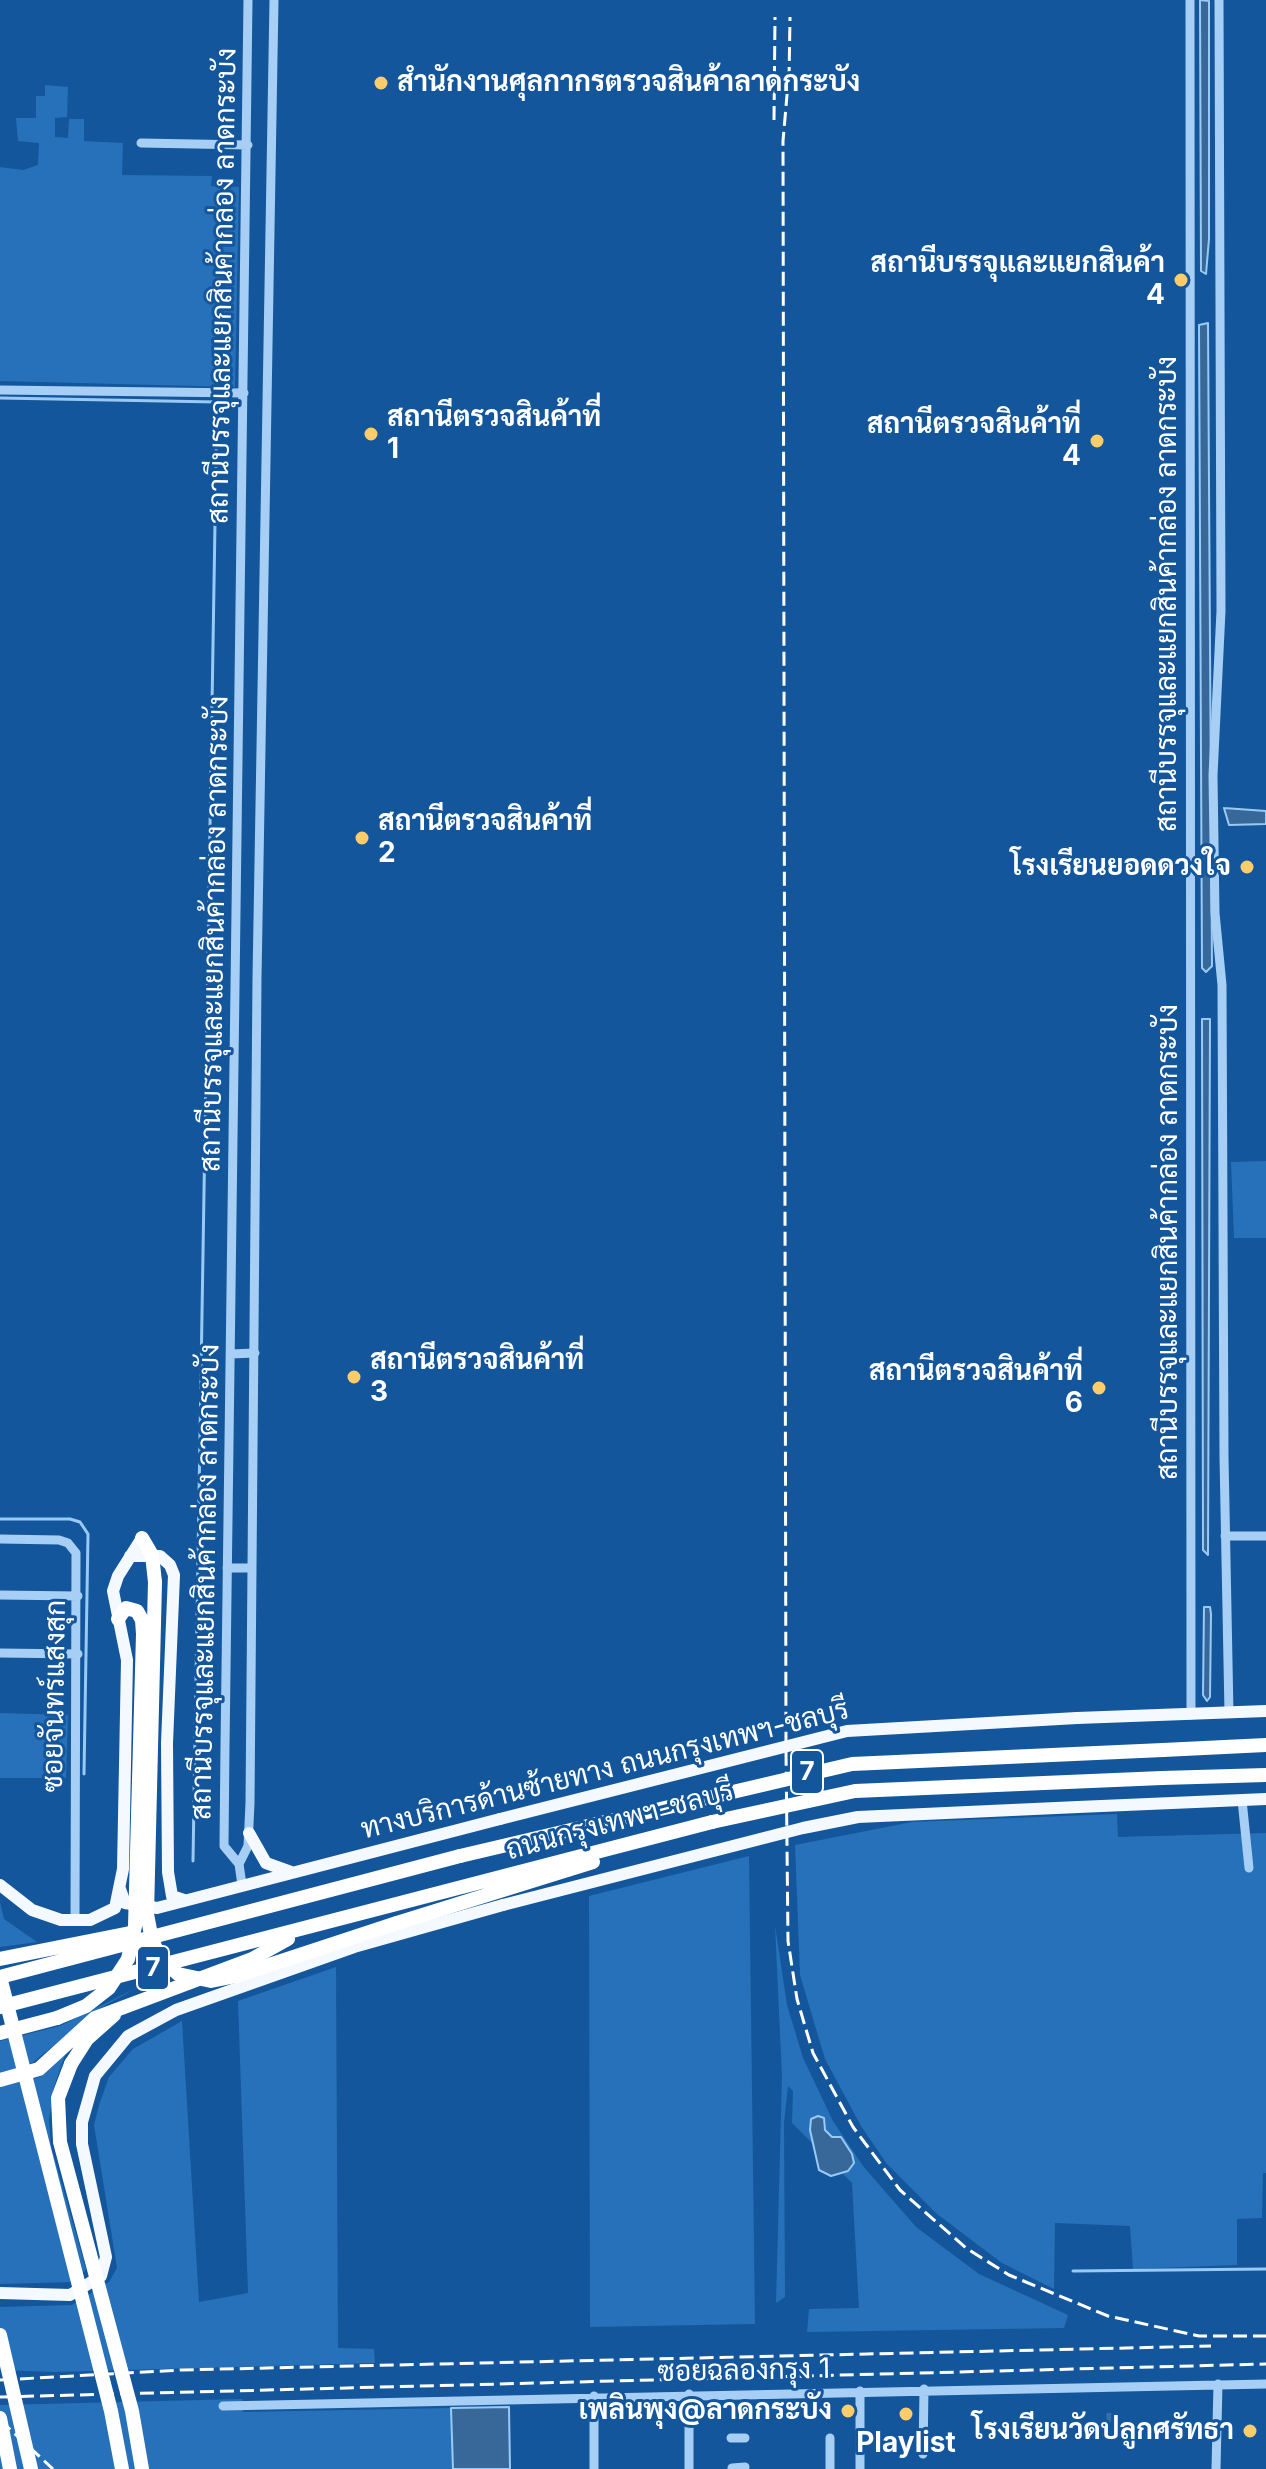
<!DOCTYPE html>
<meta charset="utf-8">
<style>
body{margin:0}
canvas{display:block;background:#13569b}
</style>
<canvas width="1266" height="2469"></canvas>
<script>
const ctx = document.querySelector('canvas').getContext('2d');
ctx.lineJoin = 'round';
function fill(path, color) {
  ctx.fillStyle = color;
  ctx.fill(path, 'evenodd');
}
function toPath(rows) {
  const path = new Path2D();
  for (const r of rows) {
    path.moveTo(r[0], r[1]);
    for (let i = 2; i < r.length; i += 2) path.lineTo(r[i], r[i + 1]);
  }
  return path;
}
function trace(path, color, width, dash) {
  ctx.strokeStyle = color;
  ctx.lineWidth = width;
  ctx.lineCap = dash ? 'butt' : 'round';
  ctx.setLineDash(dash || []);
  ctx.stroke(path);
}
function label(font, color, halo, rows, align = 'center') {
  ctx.font = font + ' Inter,Sarabun,sans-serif';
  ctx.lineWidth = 6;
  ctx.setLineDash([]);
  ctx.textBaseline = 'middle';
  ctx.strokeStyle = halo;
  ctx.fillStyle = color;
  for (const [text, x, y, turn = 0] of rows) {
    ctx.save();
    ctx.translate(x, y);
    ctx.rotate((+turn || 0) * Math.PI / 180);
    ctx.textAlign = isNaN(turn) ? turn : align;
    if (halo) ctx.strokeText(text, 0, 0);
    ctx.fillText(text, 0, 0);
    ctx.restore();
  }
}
const green = toPath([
 [45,85,68,87,67,117,55,118,55,137,68,138,69,119,84,119,84,141,123,143,122,175,212,176,211,186,239,187,235,387,0,381,0,167,23,170,38,165,39,143,18,141,16,118,36,118,36,96,45,96],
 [1266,1161,1266,1238,1234,1238,1231,1162],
 [0,1713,68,1715,66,1778,0,1778],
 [1117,1814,1118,1837,1266,1833,1266,2173,1263,2173,1262,2218,1237,2219,1237,2265,1133,2269,1130,2226,1055,2223,1054,2289,1002,2263,937,2214,887,2164,861,2126,825,2059,800,1975,795,1845,912,1822],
 [749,1856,755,2324,590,2327,589,1896],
 [0,1902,4,1919,37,1942,0,1947],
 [775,1925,787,2005,803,2058,833,2121,863,2166,916,2227,979,2274,1068,2315,1064,2328,807,2332,809,2309,859,2308,852,2183,792,2123,793,2091,788,2086,784,2123,785,2297,776,2303,782,2076],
 [336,1967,338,2348,374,2349,375,2363,55,2372,0,2370,0,2307,72,2305,109,2282,117,2268,94,2125,99,2105,109,2077,133,2049,182,2021,199,2302,248,2293,238,2001],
 [138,1987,99,2009,32,2063,0,2074,0,2041,60,2026],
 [66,2052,54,2087,49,2120,51,2146,86,2269,74,2282,0,2284,0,2086,40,2077],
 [242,2399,243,2412,451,2408,453,2469,0,2469,0,2405]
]);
const water = toPath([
 [1200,0,1209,1,1209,239,1206,274,1201,271,1200,0],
 [1208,323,1212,966,1206,972,1202,968,1199,325,1208,323],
 [1224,808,1266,811,1266,824,1229,825,1224,808],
 [1202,1019,1210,1019,1208,1555,1203,1550,1202,1019],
 [1204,1607,1210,1607,1211,1614,1210,1697,1207,1701,1203,1695,1204,1607],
 [818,2116,824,2118,825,2130,832,2137,841,2137,852,2154,854,2163,848,2171,831,2176,819,2170,810,2130,811,2119,818,2116],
 [509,2407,510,2469,453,2469,451,2408,509,2407]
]);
const stream = toPath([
 [0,398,217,402,193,1861],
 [0,1519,70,1519,80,1522,88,1534,84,1774],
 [1073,2271,1266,2269]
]);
const minorTunnel = toPath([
 [1111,2413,1111,2424]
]);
const minor = toPath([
 [1190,0,1191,1715],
 [1219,0,1221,611,1213,775,1215,913,1222,985,1224,1457,1229,1713],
 [141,143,248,145],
 [0,390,244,393],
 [231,1354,255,1353],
 [1225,1536,1266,1536],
 [0,1539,59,1540,68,1543,76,1553,75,1921],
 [227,1568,252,1568],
 [0,1595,78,1596],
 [0,1653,78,1654],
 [1242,1800,1249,1868],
 [239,1864,224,1846,225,1745,248,0],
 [242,1885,239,1864,248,1846,250,1803,257,978,274,0],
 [689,2394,689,2469],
 [594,2396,594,2469],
 [223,2406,1266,2384],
 [731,2438,745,2438],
 [830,2438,830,2469],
 [923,2454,924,2389],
 [732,2468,745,2467],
 [860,2469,860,2391],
 [1216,2469,1218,2384]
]);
const major = toPath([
 [130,1556,160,1556,170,1565,174,1575,167,1743,168,1872,172,1896,184,1900],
 [1077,1718,1266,1711],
 [1078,1807,1266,1799],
 [249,1833,266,1863,291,1872],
 [0,1885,32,1910,61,1920,90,1920,115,1908,123,1869,127,1660,113,1591,118,1576,142,1538],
 [120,1889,125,1903,157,1908,500,1819],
 [0,2293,70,2295,101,2276,106,2257,82,2144,82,2122,95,2076,128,2036,176,2010,354,1947,503,1905]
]);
const highway = toPath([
 [142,1538,152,1555,155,1582],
 [118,1619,126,1608,137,1611,142,1620,143,1634],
 [1163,1750,1266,1745],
 [1162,1778,1266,1775],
 [397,1923,593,1862],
 [0,1959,130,1933],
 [0,1977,460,1856],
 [0,2007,712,1822],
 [0,2033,57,2018],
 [71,2064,87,2039,114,2015],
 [0,2080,39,2069,95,2018,252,1959,288,1939],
 [0,2418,10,2469]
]);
const rail = toPath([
 [789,72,783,141,786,1751,788,1941,797,1999,813,2053,853,2127,900,2190,966,2248,1009,2275,1108,2316,1199,2336,1266,2336],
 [789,81,790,17],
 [774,120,775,17],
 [0,2380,181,2370,1211,2346],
 [0,2397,1266,2364],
 [0,2420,53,2469]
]);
const majorBridge = toPath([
 [500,1819,847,1731,1077,1718],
 [503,1905,803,1828,858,1817,1078,1807]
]);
const highwayBridge = toPath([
 [155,1582,147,1914,152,1940,161,1959,178,1974,211,1981,236,1976,397,1923],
 [712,1822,855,1791,1162,1778],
 [460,1856,852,1764,1163,1750],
 [0,1977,111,2411,122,2469],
 [57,2018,86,2006,109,1988,128,1959,135,1926,143,1634],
 [71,2064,58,2098,60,2142,132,2411,142,2469],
 [0,2335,31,2469]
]);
const markers = [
 [381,83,8,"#ffcc6a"],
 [1181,280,8,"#ffcc6a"],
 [371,434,8,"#ffcc6a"],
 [1097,441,8,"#ffcc6a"],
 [362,838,8,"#ffcc6a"],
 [1247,867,8,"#ffcc6a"],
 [354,1377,8,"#ffcc6a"],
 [1099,1388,8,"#ffcc6a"],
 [848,2411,8,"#ffcc6a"],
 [906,2414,8,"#ffcc6a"],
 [1250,2431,8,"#ffcc6a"]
];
const shields = [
 [807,1772,32],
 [153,1968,32]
];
const shieldNames = [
 ["7",807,1772],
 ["7",153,1968]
];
const poiNames = [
 ["สำนักงานศุลกากรตรวจสินค้าลาดกระบัง",397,83,"left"],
 ["สถานีบรรจุและแยกสินค้า",1165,264],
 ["4",1165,296],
 ["สถานีตรวจสินค้าที่",387,418,"left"],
 ["1",387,450,"left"],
 ["สถานีตรวจสินค้าที่",1081,425],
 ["4",1081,457],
 ["สถานีตรวจสินค้าที่",378,822,"left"],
 ["2",378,854,"left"],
 ["โรงเรียนยอดดวงใจ",1231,867],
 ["สถานีตรวจสินค้าที่",370,1361,"left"],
 ["3",370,1393,"left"],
 ["สถานีตรวจสินค้าที่",1083,1372],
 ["6",1083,1404],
 ["เพลินพุง@ลาดกระบัง",832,2411],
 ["โรงเรียนวัดปลูกศรัทธา",1234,2431],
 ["Playlist",906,2444,"center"]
];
const streetNames = [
 ["สถานีบรรจุและแยกสินค้ากล่อง ลาดกระบัง",223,286,-89],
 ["สถานีบรรจุและแยกสินค้ากล่อง ลาดกระบัง",1168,594,-90],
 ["สถานีบรรจุและแยกสินค้ากล่อง ลาดกระบัง",215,934,-89],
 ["สถานีบรรจุและแยกสินค้ากล่อง ลาดกระบัง",1169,1242,-90],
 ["สถานีบรรจุและแยกสินค้ากล่อง ลาดกระบัง",206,1582,-89],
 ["ซอยจันทร์แสงสุก",55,1696,-89],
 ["ทางบริการด้านซ้ายทาง ถนนกรุงเทพฯ-ชลบุรี",605,1770,-14],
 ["ถนนกรุงเทพฯ-ชลบุรี",620,1821,-15],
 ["ซอยฉลองกรุง 1",744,2371,-1]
];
fill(green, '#2671b9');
fill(water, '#386899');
trace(water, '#99caf6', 2);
trace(stream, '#99caf6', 3);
trace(minorTunnel, '#366faa', 9, [9, 4.5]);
trace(minor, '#a7cef4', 9);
trace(major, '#f4f9ff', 12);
trace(highway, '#fff', 14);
trace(rail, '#fff', 3, [14, 6]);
trace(majorBridge, '#f4f9ff', 12);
trace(highwayBridge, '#fff', 14);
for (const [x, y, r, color] of markers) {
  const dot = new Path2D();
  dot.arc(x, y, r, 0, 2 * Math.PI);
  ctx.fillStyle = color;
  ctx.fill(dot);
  trace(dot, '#13569b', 3);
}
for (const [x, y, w] of shields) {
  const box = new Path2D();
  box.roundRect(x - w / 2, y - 22, w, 44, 6);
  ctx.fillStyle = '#13569b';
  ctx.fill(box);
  trace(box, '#fff', 2);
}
label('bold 26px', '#fff', null, shieldNames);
label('bold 28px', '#fff', '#13569b', poiNames, 'right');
label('28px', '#fff', '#13569b', streetNames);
</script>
